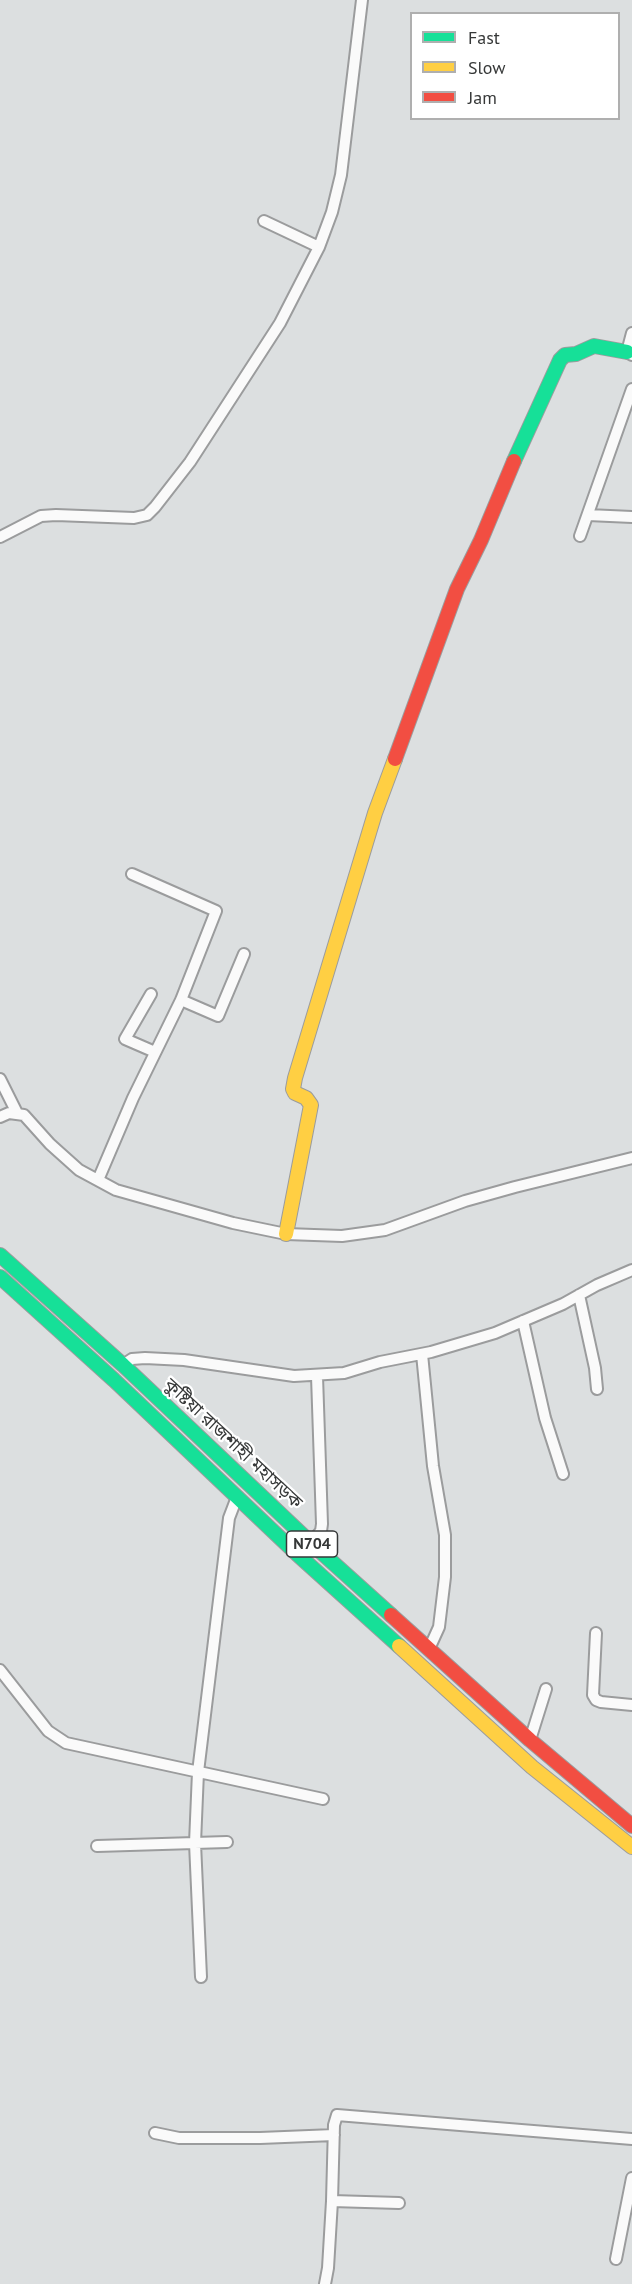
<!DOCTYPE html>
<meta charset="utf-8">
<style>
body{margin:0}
#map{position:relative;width:632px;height:2284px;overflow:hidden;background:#dcdfe0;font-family:"PT Sans",sans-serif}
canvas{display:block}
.legend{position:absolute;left:410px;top:12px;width:210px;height:108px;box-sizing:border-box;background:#fff;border:2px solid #afafaf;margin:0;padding:8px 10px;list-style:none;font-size:18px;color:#363838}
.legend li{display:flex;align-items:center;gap:12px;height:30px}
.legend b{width:30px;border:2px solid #afafaf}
</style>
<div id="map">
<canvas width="632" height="2284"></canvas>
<ul class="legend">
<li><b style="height:8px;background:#16e098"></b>Fast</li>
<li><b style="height:8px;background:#ffcf43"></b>Slow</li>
<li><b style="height:8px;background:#f24e42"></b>Jam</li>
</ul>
</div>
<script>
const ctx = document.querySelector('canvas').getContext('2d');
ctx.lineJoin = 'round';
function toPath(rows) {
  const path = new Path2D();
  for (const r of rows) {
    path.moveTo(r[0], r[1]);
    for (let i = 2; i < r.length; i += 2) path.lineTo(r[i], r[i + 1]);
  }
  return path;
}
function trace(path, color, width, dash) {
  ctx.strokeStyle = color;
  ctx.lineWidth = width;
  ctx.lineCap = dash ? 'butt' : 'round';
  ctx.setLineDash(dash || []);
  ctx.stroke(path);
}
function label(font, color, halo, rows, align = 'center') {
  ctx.font = font + ' "PT Sans","Noto Sans Bengali",sans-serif';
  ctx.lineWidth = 4.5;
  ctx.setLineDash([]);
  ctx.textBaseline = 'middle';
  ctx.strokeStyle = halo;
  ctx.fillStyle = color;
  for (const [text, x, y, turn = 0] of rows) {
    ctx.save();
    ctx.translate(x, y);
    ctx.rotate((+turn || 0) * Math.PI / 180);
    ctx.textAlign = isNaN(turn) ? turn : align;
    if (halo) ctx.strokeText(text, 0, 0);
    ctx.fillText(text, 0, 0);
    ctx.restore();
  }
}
const street = toPath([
 [264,221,319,247],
 [632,355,627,352,632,333],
 [588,515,632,517],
 [580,536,632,389],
 [0,537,41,516,56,515,134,518,147,515,155,507,190,462,280,323,319,247,332,212,341,175,362,0],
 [151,994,125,1039,155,1052],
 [181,1000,218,1016,244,954],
 [0,1079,17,1113],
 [0,1117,9,1113,24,1115,50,1144,79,1170,116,1190,233,1223,286,1234,342,1236,385,1230,465,1201,515,1187,632,1158],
 [98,1180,133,1098,181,1000,216,911,132,874],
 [579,1295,595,1368,597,1389],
 [523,1321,545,1418,563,1474],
 [422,1354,433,1466,445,1535,445,1577,439,1627,429,1649],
 [123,1365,132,1359,145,1358,184,1360,294,1376,344,1373,380,1362,431,1352,495,1333,563,1304,597,1285,632,1270],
 [311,1543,321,1531,322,1524,317,1376],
 [596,1633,593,1695,596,1700,601,1702,632,1705],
 [0,1670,48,1731,66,1743,323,1799],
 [530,1740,546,1689],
 [97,1846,227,1842],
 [201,1977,195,1843,198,1772,229,1518,237,1497],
 [155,2133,179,2138,260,2138,334,2135],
 [332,2201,399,2203],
 [616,2259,632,2178],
 [325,2284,328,2268,332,2201,334,2125,337,2115,632,2139]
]);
const fast = toPath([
 [514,461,560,360,565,355,576,354,594,346,627,352],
 [0,1255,123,1365,311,1543,391,1615],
 [0,1277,114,1380,297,1554,399,1646]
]);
const slow = toPath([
 [286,1234,311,1105,306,1098,295,1093,293,1089,295,1078,375,813,395,759],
 [399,1646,532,1767,632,1847]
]);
const jam = toPath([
 [395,759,457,589,481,540,514,461],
 [391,1615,530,1740,632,1826]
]);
const shields = [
 [312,1544,51]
];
const shieldNames = [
 ["N704",312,1544]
];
const streetNames = [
 ["কুষ্টিয়া রাজশাহী মহাসড়ক",233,1444,43]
];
trace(street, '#9b9c9d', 14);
trace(fast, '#9b9c9d', 16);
trace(slow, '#9b9c9d', 16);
trace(jam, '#9b9c9d', 16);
trace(street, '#fafafa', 10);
trace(fast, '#16e098', 14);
trace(slow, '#ffcf43', 14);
trace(jam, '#f24e42', 14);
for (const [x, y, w] of shields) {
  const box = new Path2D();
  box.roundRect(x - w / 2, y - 13, w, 26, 4.5);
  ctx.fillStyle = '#fff';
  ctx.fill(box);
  trace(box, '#363838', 1.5);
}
label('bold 16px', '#363838', null, shieldNames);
label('18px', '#363838', '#fff', streetNames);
</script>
